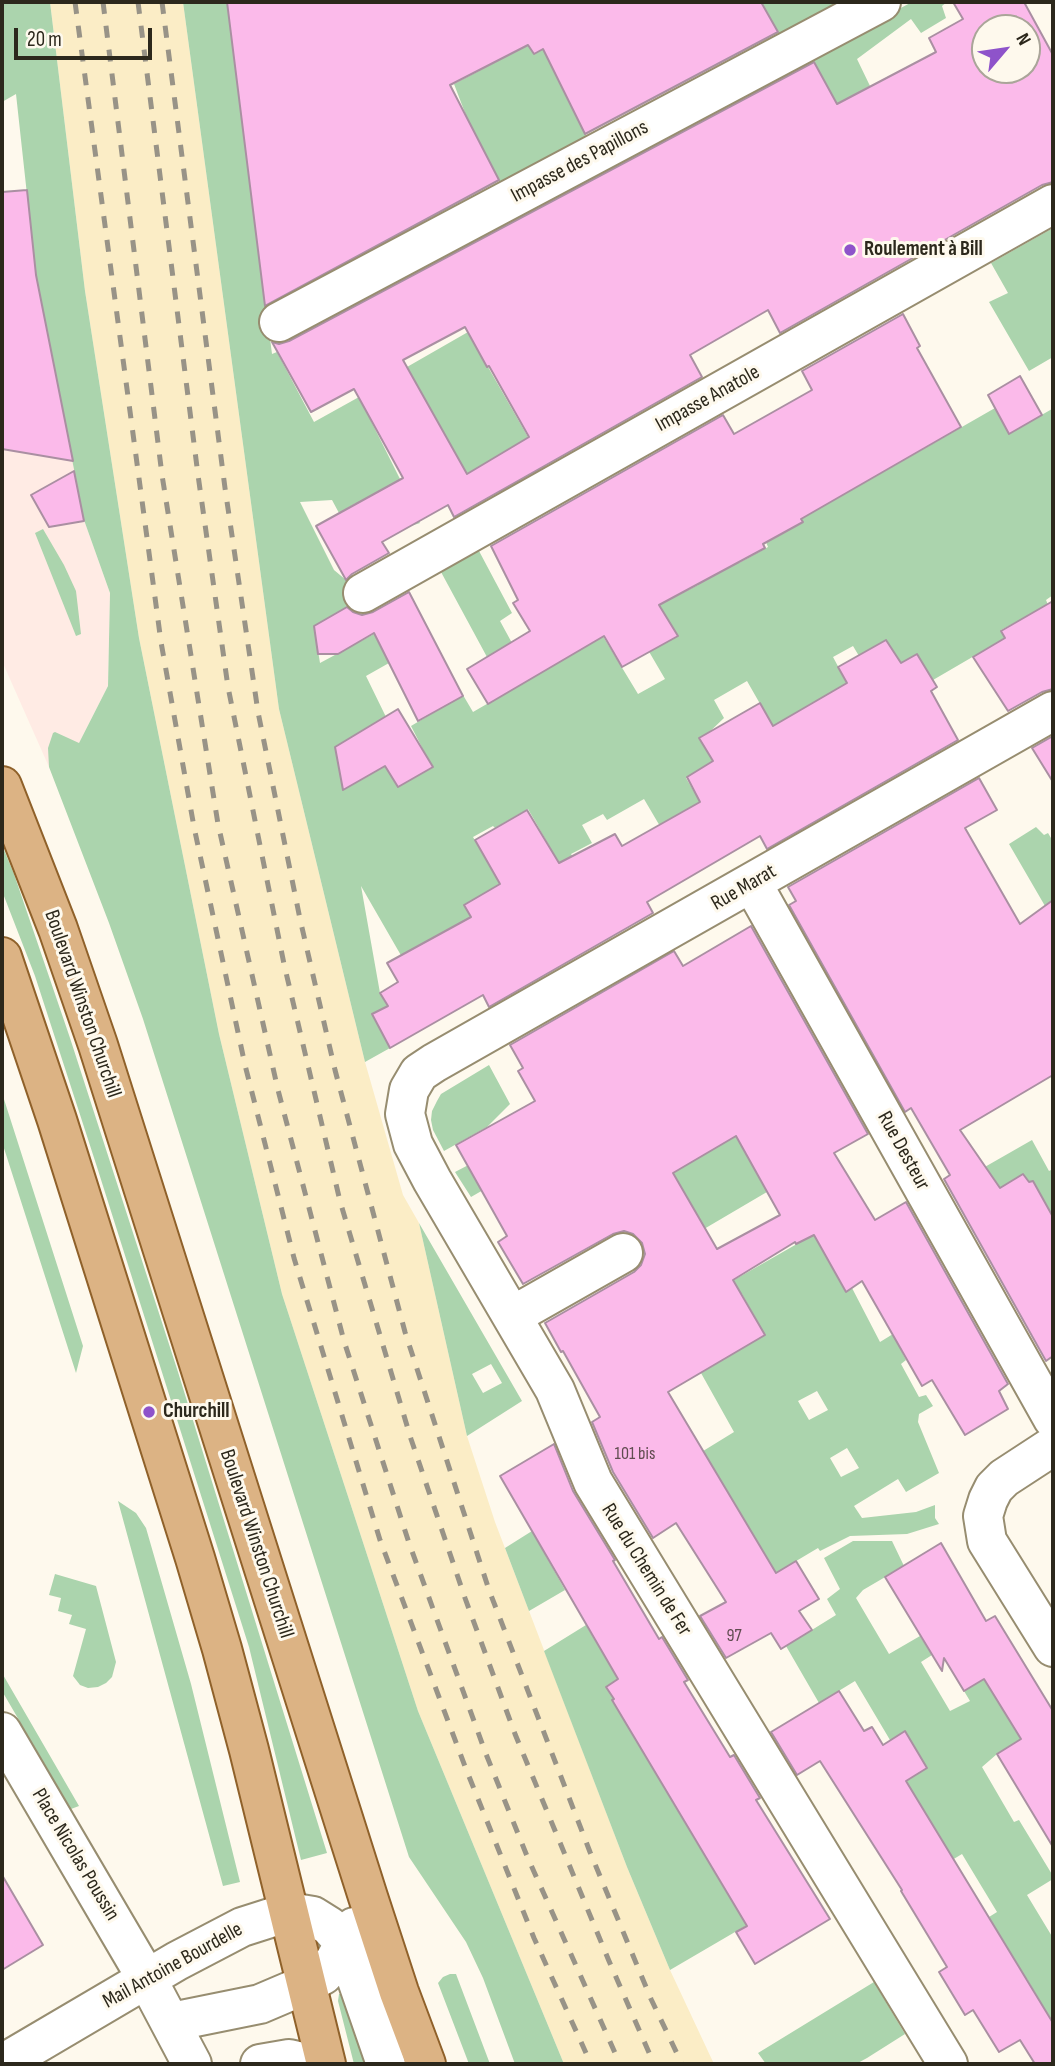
<!DOCTYPE html>
<meta charset="utf-8">
<style>
body{margin:0}
#map{position:relative;width:1055px;height:2066px;overflow:hidden;background:#fef9ed;font-family:"Sofia Sans Condensed",sans-serif}
canvas{display:block}
.frame{position:absolute;inset:0;border:4px solid #2c281c;pointer-events:none}
.north{position:absolute;left:971px;top:14px;width:70px;height:70px;box-sizing:border-box;background:#fef9ed;border:2px solid #aaa599;border-radius:50%;rotate:61deg;font-size:19px;font-weight:700;line-height:28px;text-align:center;color:#2c281c}
.north::after{content:'';display:block;margin:auto;width:24px;height:32px;background:#8e53ca;clip-path:polygon(50% 0,100% 100%,50% 72%,0 100%)}
.scale{position:absolute;left:14px;top:28px;width:138px;height:32px;box-sizing:border-box;border:4px solid #2c281c;border-top:0;padding-left:9px;font-size:21px;line-height:24px;white-space:nowrap;color:#2c281c;-webkit-text-stroke:5px #fef9ed;paint-order:stroke}
</style>
<div id="map">
<canvas width="1055" height="2066"></canvas>
<div class="frame"></div>
<div class="north">N</div>
<div class="scale">20 m</div>
</div>
<script>
const ctx = document.querySelector('canvas').getContext('2d');
ctx.lineJoin = 'round';
function fill(path, color) {
  ctx.fillStyle = color;
  ctx.fill(path, 'evenodd');
}
function toPath(rows) {
  const path = new Path2D();
  for (const r of rows) {
    path.moveTo(r[0], r[1]);
    for (let i = 2; i < r.length; i += 2) path.lineTo(r[i], r[i + 1]);
  }
  return path;
}
function trace(path, color, width, dash) {
  ctx.strokeStyle = color;
  ctx.lineWidth = width;
  ctx.lineCap = dash ? 'butt' : 'round';
  ctx.setLineDash(dash || []);
  ctx.stroke(path);
}
function label(font, color, halo, rows, align = 'center') {
  ctx.font = font + ' "Sofia Sans Condensed",sans-serif';
  ctx.lineWidth = 6;
  ctx.setLineDash([]);
  ctx.textBaseline = 'middle';
  ctx.strokeStyle = halo;
  ctx.fillStyle = color;
  for (const [text, x, y, turn = 0] of rows) {
    ctx.save();
    ctx.translate(x, y);
    ctx.rotate((+turn || 0) * Math.PI / 180);
    ctx.textAlign = isNaN(turn) ? turn : align;
    if (halo) ctx.strokeText(text, 0, 0);
    ctx.fillText(text, 0, 0);
    ctx.restore();
  }
}
const commercial = toPath([
 [39,290,84,520,110,593,108,686,79,743,49,767,2,661,2,313]
]);
const built = toPath([
 [50,2,183,2,279,709,365,1062,403,1195,419,1223,467,1436,495,1522,627,1867,670,1970,714,2064,564,2064,418,1711,282,1294,219,1034,139,638,85,291]
]);
const green = toPath([
 [2,2,50,2,85,291,139,638,219,1034,282,1294,418,1711,564,2064,515,2064,483,1978,466,1942,409,1857,143,1019,109,923,49,767,48,748,53,733,55,732,79,743,108,686,110,593,84,520,36,277,16,94,2,102],
 [183,2,227,2,272,354,277,352,314,422,359,397,402,483,399,487,420,523,408,527,356,503,339,513,332,500,300,502,334,570,346,580,358,602,314,626,320,663,374,634,389,663,366,676,386,717,335,747,343,789,385,766,398,786,432,767,411,726,463,695,473,712,561,661,601,633,638,694,665,679,634,626,659,605,698,585,697,582,737,560,739,563,768,547,766,542,802,522,800,517,831,502,995,408,1010,433,1052,409,1053,411,1053,595,1046,600,1051,612,1031,614,1001,630,1005,638,933,680,917,654,889,671,871,676,853,646,833,657,847,683,818,700,795,765,747,681,714,700,724,718,701,740,713,761,686,778,705,810,664,833,644,799,607,820,603,814,582,825,592,843,571,854,588,881,574,889,528,809,495,828,493,826,473,837,500,884,465,905,471,917,438,935,446,950,410,971,361,886,380,993,388,1006,373,1014,390,1048,365,1062,279,709],
 [572,2,632,2,644,26,554,70,586,136,500,183,467,118,454,84,528,45,534,54,553,44,566,5],
 [761,2,840,2,779,34],
 [912,2,947,2,942,6,946,18,921,33,911,19,857,59,870,86,837,104,811,56],
 [1053,228,1053,357,1029,371,989,302,1008,293,991,263],
 [468,332,548,472,503,498,484,464,467,474,407,367],
 [43,529,64,565,76,591,81,634,76,636,35,533],
 [479,551,512,613,500,621,512,643,487,657,441,572],
 [1036,827,1044,835,1048,833,1051,838,1053,837,1053,912,1049,904,1045,906,1009,844],
 [2,845,14,874,70,1038,178,1372,327,1853,301,1860,249,1647,97,1167,35,976,2,891],
 [489,1065,510,1104,487,1127,444,1151,433,1130,431,1120,432,1111,437,1101,441,1094],
 [637,1081,687,1165,759,1122,789,1179,704,1229,672,1174],
 [2,1093,83,1346,76,1373,2,1142],
 [524,1136,537,1159,471,1197,455,1172],
 [504,1155,513,1171,481,1190,472,1173],
 [1032,1140,1049,1171,1053,1169,1053,1217,1033,1181,1029,1182,1023,1174,1000,1188,996,1182,964,1201,955,1184],
 [419,1223,522,1401,467,1436],
 [491,1364,502,1383,483,1393,472,1374],
 [830,1225,841,1242,824,1253,845,1291,852,1288,880,1342,893,1334,906,1360,901,1364,919,1397,926,1395,933,1406,919,1414,918,1422,939,1473,906,1492,898,1479,854,1506,862,1518,916,1512,935,1505,935,1518,939,1524,907,1534,850,1536,820,1551,818,1548,776,1573,728,1493,695,1456,734,1432,701,1373,765,1335,742,1294,693,1271,734,1280],
 [817,1391,828,1410,809,1420,798,1401],
 [847,1448,859,1468,841,1477,830,1458],
 [118,1501,136,1513,146,1528,191,1684,240,1882,223,1886],
 [532,1531,565,1590,529,1611,505,1548],
 [853,1541,892,1541,904,1566,863,1590,856,1598,889,1654,920,1636,932,1655,921,1662,950,1711,970,1701,964,1691,986,1678,1021,1739,997,1754,982,1767,1014,1822,1019,1820,1053,1876,1053,1879,1027,1895,1053,1938,1053,2023,1027,1979,1017,1984,993,1944,1001,1938,989,1917,997,1912,962,1854,924,1877,906,1781,924,1770,925,1764,890,1740,855,1681,819,1703,786,1646,836,1615,827,1599,840,1589,824,1558],
 [55,1574,96,1586,116,1662,112,1677,106,1683,98,1687,88,1688,80,1685,73,1676,86,1629,69,1624,72,1615,58,1611,61,1598,49,1595],
 [586,1625,618,1679,606,1687,614,1699,612,1701,672,1796,670,1798,747,1925,670,1970,627,1867,544,1651],
 [2,1673,79,1806,71,1809,2,1691],
 [450,1974,456,1974,490,2064,469,2064,438,1983,443,1977],
 [874,1982,905,2034,867,2058,856,2064,766,2064,758,2053],
 [339,1994,346,1994,374,2064,354,2064,338,2001]
]);
const building = toPath([
 [227,2,761,2,778,32,585,134,543,49,534,54,528,45,450,85,499,180,265,306,227,2],
 [953,2,1024,2,1053,55,1053,182,1042,185,780,333,768,310,690,355,702,377,454,517,448,505,382,542,389,553,352,574,346,580,316,526,403,478,354,389,311,412,272,342,279,344,289,341,814,62,837,104,936,52,929,38,963,19,953,2],
 [985,28,1027,28,1027,70,985,70,985,28],
 [465,327,487,367,489,366,529,437,467,474,403,360,465,327],
 [27,190,36,275,73,461,2,449,2,192,27,190],
 [903,314,920,346,917,348,961,427,801,519,803,522,763,544,765,548,659,605,678,636,622,667,604,636,488,704,467,669,530,631,513,603,518,600,491,546,723,415,734,434,812,390,802,371,903,314],
 [1020,376,1042,415,1009,434,988,395,1020,376],
 [74,471,84,521,49,527,31,495,74,471],
 [409,592,463,696,418,721,374,633,338,654,318,654,314,626,347,607,353,612,362,615,373,612,409,592],
 [1053,601,1053,689,1042,692,1008,711,973,657,1005,638,1001,631,1053,601],
 [886,640,901,663,917,654,937,687,931,691,958,740,767,849,760,836,647,902,653,913,489,1007,483,995,390,1048,372,1014,388,1006,380,993,398,982,387,963,471,917,464,905,500,884,475,840,527,810,559,863,615,834,622,846,700,802,687,777,713,761,699,738,760,703,773,726,847,683,838,667,886,640],
 [398,709,433,767,398,787,385,766,343,790,335,747,398,709],
 [1053,736,1053,782,1032,748,1053,736],
 [979,778,997,810,965,828,1020,924,1053,900,1053,1075,960,1130,1000,1188,1023,1174,1029,1182,1033,1181,1053,1217,1053,1356,1046,1361,944,1179,950,1175,911,1108,905,1112,789,905,796,901,788,887,979,778],
 [751,926,868,1134,834,1153,875,1220,906,1202,1008,1384,999,1391,1008,1409,965,1435,932,1380,922,1386,862,1281,846,1292,814,1235,796,1244,795,1242,733,1280,765,1335,668,1392,776,1573,796,1561,819,1599,799,1611,812,1630,781,1649,771,1633,726,1658,700,1616,726,1602,676,1523,653,1538,613,1472,592,1422,600,1417,563,1351,561,1352,545,1323,634,1272,641,1265,645,1254,642,1243,633,1234,624,1231,613,1234,523,1284,498,1242,507,1236,456,1145,535,1101,518,1071,523,1068,510,1045,674,951,683,966,751,926],
 [736,1136,780,1215,717,1249,673,1173,736,1136],
 [554,1444,573,1491,615,1560,613,1561,659,1639,662,1637,688,1680,684,1682,730,1757,734,1755,760,1798,756,1800,830,1919,755,1964,736,1932,747,1926,612,1700,614,1699,606,1687,618,1679,500,1476,554,1444],
 [941,1543,986,1621,995,1616,1053,1711,1053,1847,997,1754,1021,1739,984,1679,964,1691,944,1658,942,1671,885,1577,941,1543],
 [839,1691,864,1731,872,1727,883,1745,905,1731,927,1768,906,1781,1053,2023,1053,2064,1035,2064,1020,2040,999,2052,973,2010,965,2015,939,1972,947,1967,901,1891,902,1890,820,1761,797,1775,771,1732,839,1691],
 [2,1875,43,1945,2,1970,2,1875]
]);
const minor = toPath([
 [279,322,881,2],
 [363,593,1053,204],
 [752,883,1053,1419],
 [512,1316,623,1253],
 [1053,1446,1004,1478,994,1488,988,1500,983,1516,987,1541,1053,1647],
 [2,1732,147,1979,192,2064],
 [171,2022,260,2004,307,1984,323,1975,332,1965,354,1927],
 [2,2064,177,1961,242,1927,289,1912,313,1916,329,1926,339,1937,348,1954,386,2064],
 [260,2064,289,2059,311,2064],
 [948,2064,593,1482,555,1390,432,1180,413,1144,405,1114,409,1090,419,1073,434,1063,1053,711]
]);
const major = toPath([
 [2,786,58,929,98,1045,368,1897,399,1992,426,2064],
 [2,957,57,1120,195,1558,222,1649,249,1750,326,2064]
]);
const rail = toPath([
 [75,2,161,642,194,827,245,1065,294,1258,380,1540,466,1769,534,1938,591,2064],
 [103,2,162,475,218,824,278,1090,344,1341,409,1543,486,1754,527,1856,620,2064],
 [138,2,198,475,228,687,284,964,340,1201,411,1439,465,1598,515,1734,609,1961,654,2064],
 [162,2,225,488,258,712,300,919,335,1070,405,1332,489,1590,590,1852,651,1999,682,2064]
]);
const markers = [
 [850,250,7,"#8e53ca"],
 [149,1412,7,"#8e53ca"]
];
const numberNames = [
 ["101 bis",635,1454],
 ["97",734,1636]
];
const streetNames = [
 ["Impasse des Papillons",580,162,-28],
 ["Impasse Anatole",708,399,-29],
 ["Rue Marat",744,888,-30],
 ["Boulevard Winston Churchill",82,1004,71],
 ["Rue Desteur",903,1151,61],
 ["Boulevard Winston Churchill",256,1544,72],
 ["Rue du Chemin de Fer",646,1570,58],
 ["Place Nicolas Poussin",75,1855,59],
 ["Mail Antoine Bourdelle",173,1966,-29]
];
const poiNames = [
 ["Roulement à Bill",864,250],
 ["Churchill",163,1412]
];
fill(commercial, '#ffebe4');
fill(built, '#fbedc6');
fill(green, '#abd4ad');
fill(building, '#fbbaea');
trace(building, '#aa8fa2', 2);
trace(minor, '#978d70', 42);
trace(major, '#8f612a', 42);
trace(minor, '#fff', 38);
trace(major, '#dcb384', 38);
trace(rail, '#989387', 5, [12, 12]);
for (const [x, y, r, color] of markers) {
  const dot = new Path2D();
  dot.arc(x, y, r, 0, 2 * Math.PI);
  ctx.fillStyle = color;
  ctx.fill(dot);
  trace(dot, '#fef9ed', 2.5);
}
label('18px', '#604c50', null, numberNames);
label('21px', '#2c281c', '#fef9ed', streetNames);
label('bold 21px', '#2c281c', '#fef9ed', poiNames, 'left');
</script>
